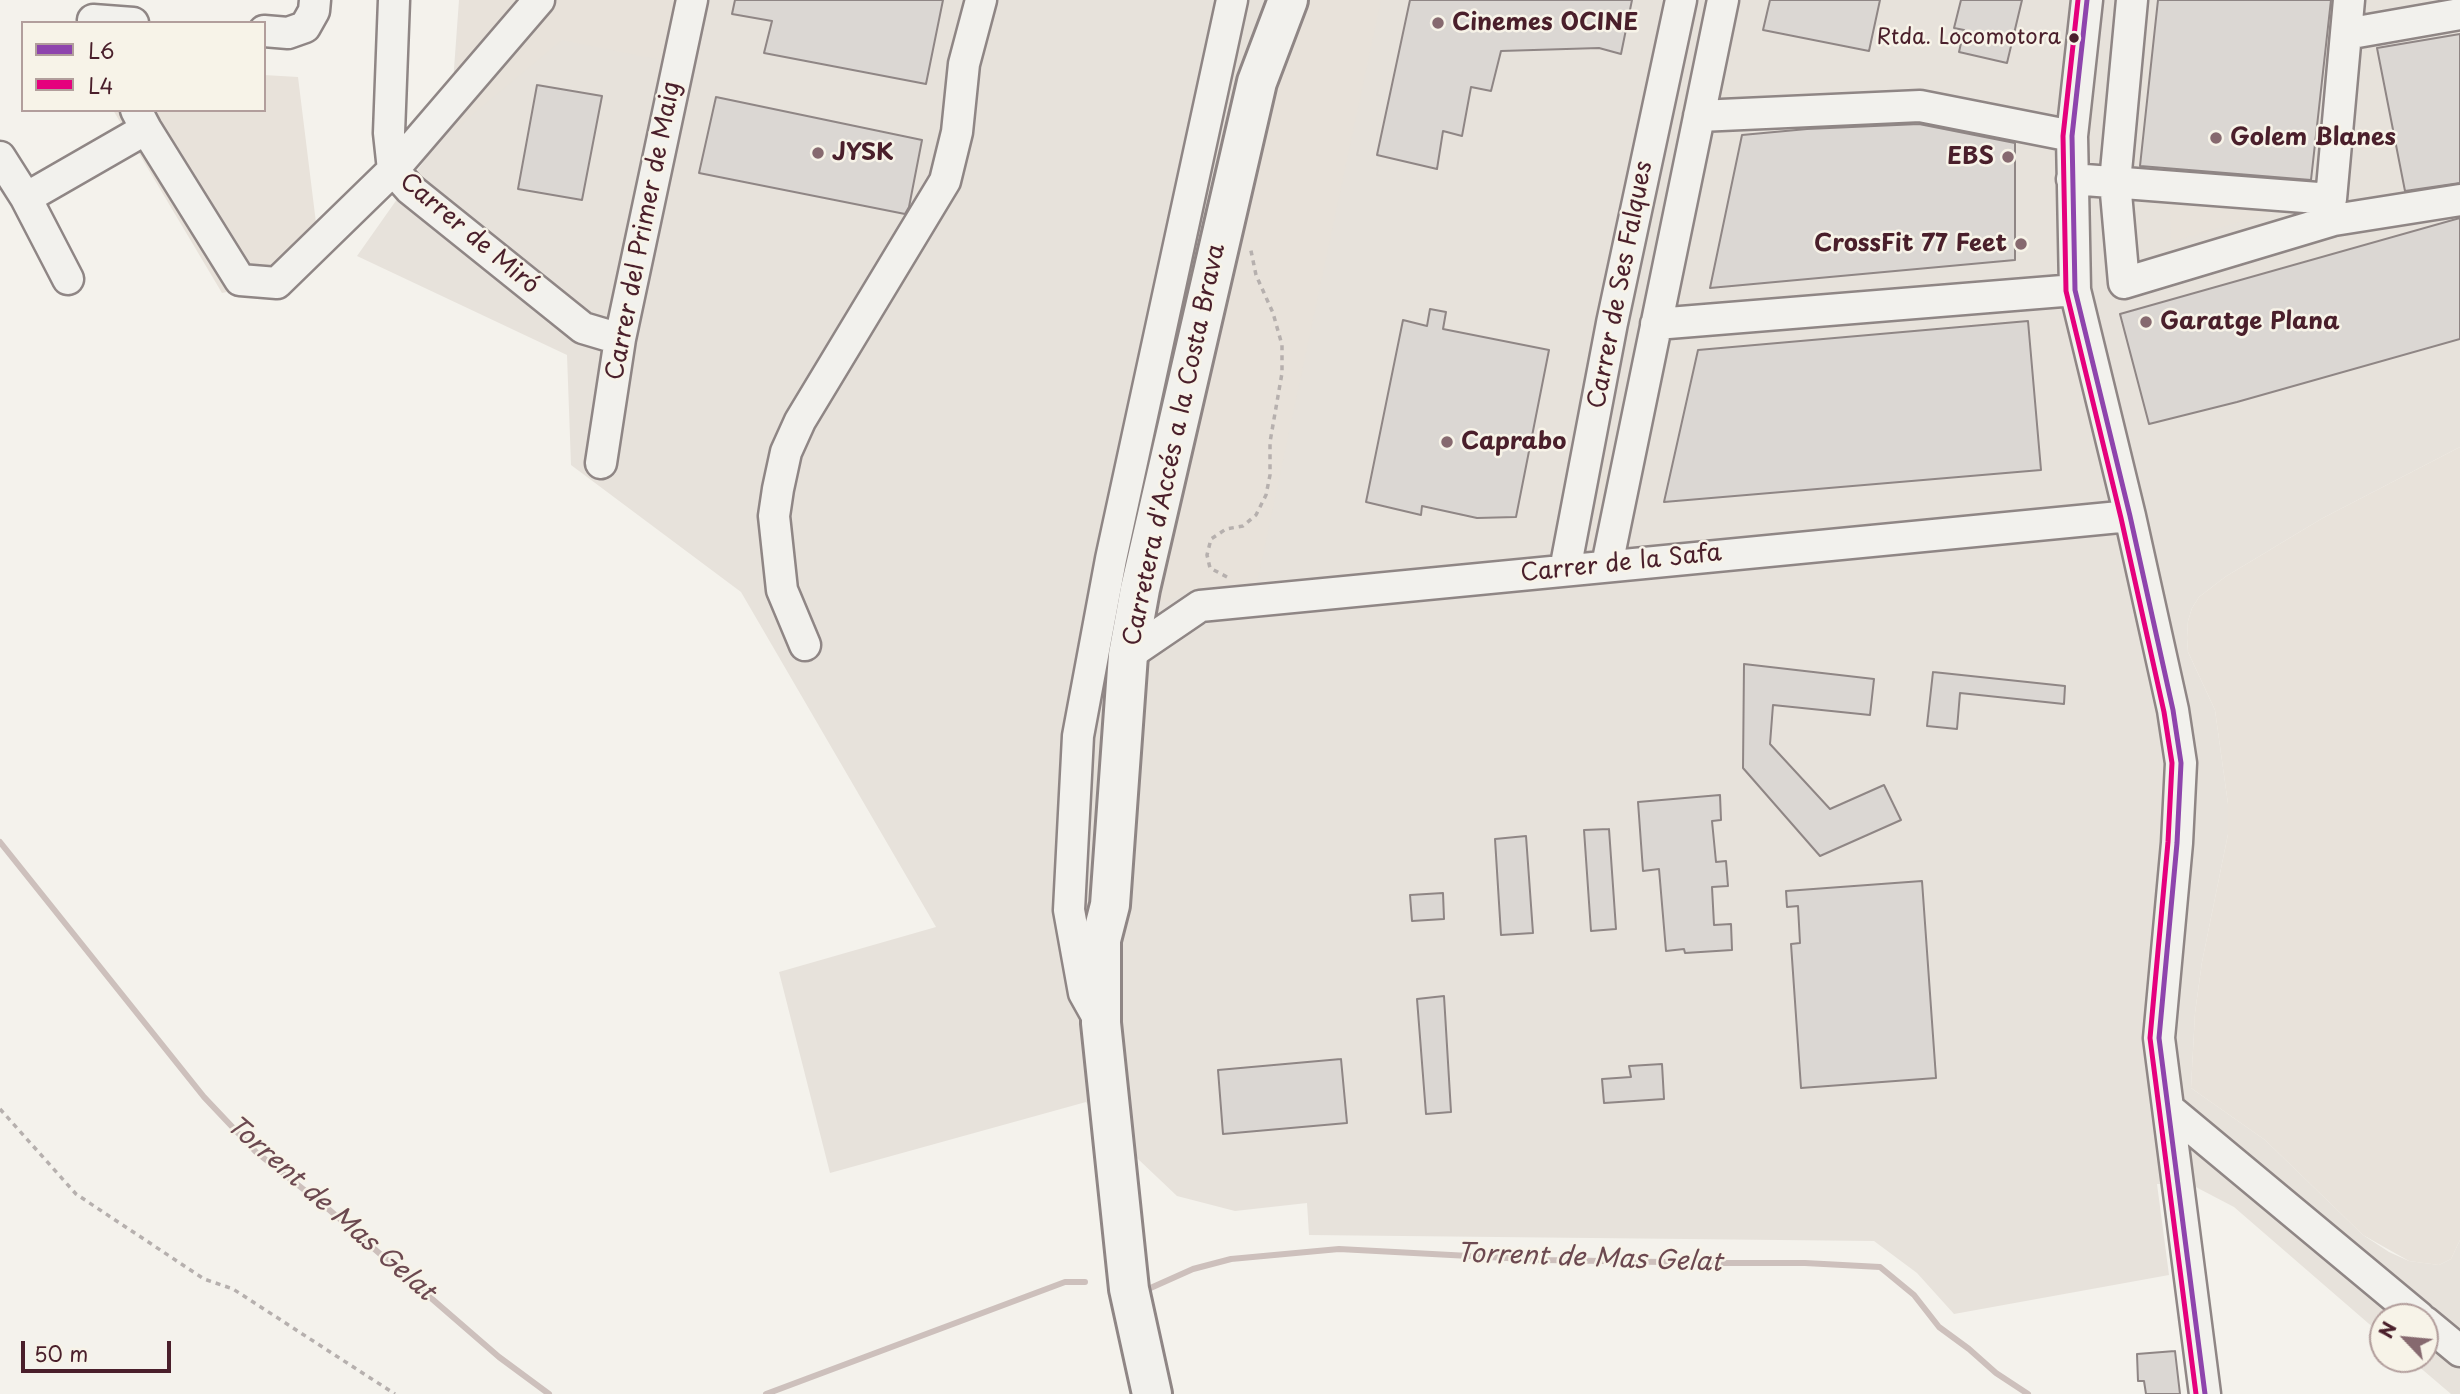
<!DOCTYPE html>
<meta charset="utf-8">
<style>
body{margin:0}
#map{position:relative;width:2460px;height:1394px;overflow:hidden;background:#f4f2ec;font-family:"Playpen Sans",sans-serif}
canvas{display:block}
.legend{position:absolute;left:21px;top:21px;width:245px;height:91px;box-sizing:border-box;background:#f7f3e8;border:2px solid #b29e9c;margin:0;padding:9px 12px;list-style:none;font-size:21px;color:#4a1f2b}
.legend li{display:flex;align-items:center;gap:14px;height:35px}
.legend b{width:35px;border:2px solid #b29e9c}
.north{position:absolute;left:2369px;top:1303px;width:70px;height:70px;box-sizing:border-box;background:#f7f3e8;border:2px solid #b29e9c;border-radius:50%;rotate:296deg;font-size:19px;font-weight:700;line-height:28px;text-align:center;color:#4a1f2b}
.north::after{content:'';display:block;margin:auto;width:24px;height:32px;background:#86696f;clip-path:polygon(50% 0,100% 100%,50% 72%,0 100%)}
.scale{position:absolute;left:21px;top:1341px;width:150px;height:32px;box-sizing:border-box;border:4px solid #4a1f2b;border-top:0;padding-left:9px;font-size:21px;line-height:24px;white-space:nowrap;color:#4a1f2b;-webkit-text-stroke:5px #f7f3e8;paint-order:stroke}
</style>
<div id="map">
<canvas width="2460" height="1394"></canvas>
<ul class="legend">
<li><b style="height:9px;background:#8e44ad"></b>L6</li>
<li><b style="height:9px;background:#e5007d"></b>L4</li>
</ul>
<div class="north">N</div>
<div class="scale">50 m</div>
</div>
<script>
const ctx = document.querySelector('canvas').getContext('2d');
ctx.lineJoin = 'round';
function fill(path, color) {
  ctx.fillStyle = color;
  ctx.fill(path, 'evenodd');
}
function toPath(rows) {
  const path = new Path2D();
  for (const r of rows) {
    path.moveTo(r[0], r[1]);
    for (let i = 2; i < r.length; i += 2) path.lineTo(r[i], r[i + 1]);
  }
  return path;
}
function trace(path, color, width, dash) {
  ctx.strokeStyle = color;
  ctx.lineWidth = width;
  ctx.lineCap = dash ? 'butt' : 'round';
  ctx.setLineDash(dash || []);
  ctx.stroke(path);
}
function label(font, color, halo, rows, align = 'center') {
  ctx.font = font + ' "Playpen Sans",sans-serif';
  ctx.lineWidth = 5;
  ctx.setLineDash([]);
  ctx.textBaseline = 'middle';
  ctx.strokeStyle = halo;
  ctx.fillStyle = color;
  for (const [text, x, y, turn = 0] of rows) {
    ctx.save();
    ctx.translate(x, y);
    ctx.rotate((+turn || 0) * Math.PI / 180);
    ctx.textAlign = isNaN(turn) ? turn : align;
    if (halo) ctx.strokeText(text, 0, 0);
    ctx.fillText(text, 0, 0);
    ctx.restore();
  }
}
const built = toPath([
 [459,0,2460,0,2460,447,2321,519,2225,577,2199,597,2192,608,2188,621,2187,638,2188,652,2215,710,2228,804,2228,834,2202,962,2195,1013,2191,1088,2265,1140,2363,1235,2389,1252,2409,1261,2439,1265,2451,1259,2460,1240,2460,1394,2451,1394,2410,1359,2425,1359,2425,1317,2383,1317,2383,1336,2234,1207,2190,1184,2157,1184,2169,1275,1954,1314,1917,1273,1874,1241,1309,1235,1307,1203,1235,1211,1177,1196,1099,1122,1086,1102,830,1173,779,972,936,927,741,592,571,465,567,355,357,256,450,124]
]);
const green = toPath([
 [460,0,676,0,666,61,562,40,454,130],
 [1298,0,1381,0,1257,583,1211,586,1185,592,1168,602,1157,602,1222,293],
 [264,75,298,77,317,231,264,284,222,293,113,110,264,110],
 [2170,200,2267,207,2266,214,2171,242],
 [1599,433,1617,459,1601,545,1594,552,1586,553,1578,548],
 [2460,447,2460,1240,2451,1259,2439,1265,2409,1261,2363,1235,2265,1140,2191,1088,2195,1013,2202,962,2228,834,2228,804,2215,710,2188,652,2187,638,2188,621,2192,608,2199,597,2225,577,2321,519]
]);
const stream = toPath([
 [0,842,204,1097,256,1152,326,1207,499,1357,549,1394],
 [1146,1290,1193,1269,1231,1259,1339,1249,1544,1260,1722,1263,1805,1263,1880,1267,1914,1295,1939,1327,1969,1349,1996,1373,2028,1394],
 [766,1394,1065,1282,1085,1282]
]);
const building = toPath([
 [735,0,943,0,926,84,764,53,772,21,732,14,735,0],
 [1410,0,1632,0,1621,54,1599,48,1501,51,1491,91,1471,87,1462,136,1443,131,1437,169,1377,155,1410,0],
 [1770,0,1880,0,1869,51,1763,30,1770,0],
 [1961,0,2022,0,2007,63,1959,52,1964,30,1954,28,1961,0],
 [2158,0,2331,0,2311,180,2140,166,2158,0],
 [2460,34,2460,183,2405,191,2377,48,2460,34],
 [537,85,602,96,582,200,518,189,537,85],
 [716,97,922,140,909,207,905,214,699,173,716,97],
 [1919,124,2015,143,2015,260,1710,288,1742,135,1807,129,1919,124],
 [2460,218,2460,339,2237,402,2149,424,2120,314,2460,218],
 [1430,309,1446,312,1443,329,1549,350,1516,517,1477,518,1422,506,1421,515,1366,502,1403,320,1427,326,1430,309],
 [2028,321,2041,470,1664,502,1698,350,2028,321],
 [1744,664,1874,679,1870,715,1773,705,1770,744,1830,809,1884,785,1901,820,1820,856,1743,768,1744,664],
 [1933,672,2065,686,2064,704,1960,693,1957,729,1927,726,1933,672],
 [1720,795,1721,820,1712,821,1716,862,1726,861,1728,886,1712,887,1714,925,1731,924,1732,950,1685,953,1684,949,1666,951,1659,869,1643,871,1638,802,1720,795],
 [1609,829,1616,929,1591,931,1584,830,1609,829],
 [1526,836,1533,933,1501,935,1495,839,1526,836],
 [1922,881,1936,1078,1801,1088,1791,944,1800,943,1798,906,1787,907,1786,891,1922,881],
 [1443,893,1444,919,1412,921,1410,895,1443,893],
 [1444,996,1451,1112,1426,1114,1417,999,1444,996],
 [1341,1059,1347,1123,1223,1134,1218,1070,1341,1059],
 [1662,1064,1664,1099,1604,1103,1602,1079,1631,1077,1629,1066,1662,1064],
 [2175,1351,2180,1394,2146,1394,2144,1381,2138,1381,2137,1354,2175,1351]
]);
const path = toPath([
 [1227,577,1210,568,1207,555,1211,539,1226,529,1243,526,1256,515,1266,495,1270,475,1270,442,1282,373,1282,345,1273,313,1256,275,1250,246],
 [0,1109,76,1194,204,1279,233,1289,395,1394]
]);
const minor = toPath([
 [394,0,389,133,393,170,410,189,583,328,620,339],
 [2087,0,2072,136,2075,290,2130,516,2173,710,2181,763,2177,843,2159,1038,2205,1394],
 [2132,0,2115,182,2124,283,2334,220,2460,200],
 [93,20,133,23],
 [264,31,288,33,305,27,314,11,315,0],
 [2346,34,2460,14],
 [136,110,146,129,240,280,277,283,393,170,539,0],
 [1699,116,1920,106,2072,136],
 [0,157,26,198,146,129],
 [2072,179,2331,199,2349,0],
 [26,198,68,279],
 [1656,324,2075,290],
 [601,463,620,339,692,0],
 [1607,565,1723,0],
 [1565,570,1612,323,1681,0],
 [805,645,782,590,774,516,778,489,786,452,800,421,945,181,957,132,964,64,981,0],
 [1128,655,1200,606,2130,516],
 [1098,1018,1084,993,1069,910,1078,736,1111,559,1232,0],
 [2169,1109,2419,1317],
 [2425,1322,2460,1351]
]);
const major = toPath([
 [1152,1394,1129,1289,1101,1023,1101,940,1110,905,1128,655,1140,589,1257,82,1288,0]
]);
const bus1 = toPath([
 [2087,0,2072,136,2075,290,2130,516,2173,710,2181,763,2177,843,2159,1038,2205,1394]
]);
const bus2 = toPath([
 [2078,0,2063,136,2066,291,2121,518,2164,712,2172,763,2168,842,2150,1038,2196,1394]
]);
const markers = [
 [1438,23,7,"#86696f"],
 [2074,38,6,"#4a1f2b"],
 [2216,138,7,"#86696f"],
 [818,153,7,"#86696f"],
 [2008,157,7,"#86696f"],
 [2021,244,7,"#86696f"],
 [2146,322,7,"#86696f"],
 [1447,442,7,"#86696f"]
];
const busNames = [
 ["Rtda. Locomotora",2061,38]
];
const poiNames = [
 ["Cinemes OCINE",1452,23],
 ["Golem Blanes",2230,138],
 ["JYSK",832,153],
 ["EBS",1994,157,"right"],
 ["CrossFit 77 Feet",2007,244,"right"],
 ["Garatge Plana",2160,322],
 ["Caprabo",1461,442]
];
const streetNames = [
 ["Carrer del Primer de Maig",644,231,-79],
 ["Carrer de Miró",469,234,40],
 ["Carrer de Ses Falques",1621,285,-79],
 ["Carretera d'Accés a la Costa Brava",1175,445,-78],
 ["Carrer de la Safa",1621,564,-6]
];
const waterNames = [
 ["Torrent de Mas Gelat",330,1209,41],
 ["Torrent de Mas Gelat",1589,1259,2]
];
fill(built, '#e7e2db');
fill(green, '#e8e2da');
trace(stream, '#cdc0bc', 6);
fill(building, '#dbd7d3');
trace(building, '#8f8685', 2);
trace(minor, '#8f8685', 35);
trace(major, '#8f8685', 44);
trace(path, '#b6b0ae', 3.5, [5, 5]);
trace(minor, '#f2f1ed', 30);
trace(major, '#f2f1ed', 38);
trace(bus1, '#8e44ad', 5);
trace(bus2, '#e5007d', 5);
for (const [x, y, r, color] of markers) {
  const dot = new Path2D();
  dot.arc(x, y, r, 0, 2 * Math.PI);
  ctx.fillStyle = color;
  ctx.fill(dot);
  trace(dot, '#f7f3e8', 2.5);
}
label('22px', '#4a1f2b', '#f7f3e8', busNames, 'right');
label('bold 24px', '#4a1f2b', '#f7f3e8', poiNames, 'left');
label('24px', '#4a1f2b', '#f7f3e8', streetNames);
label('italic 26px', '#6c4950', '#f7f3e8', waterNames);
</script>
